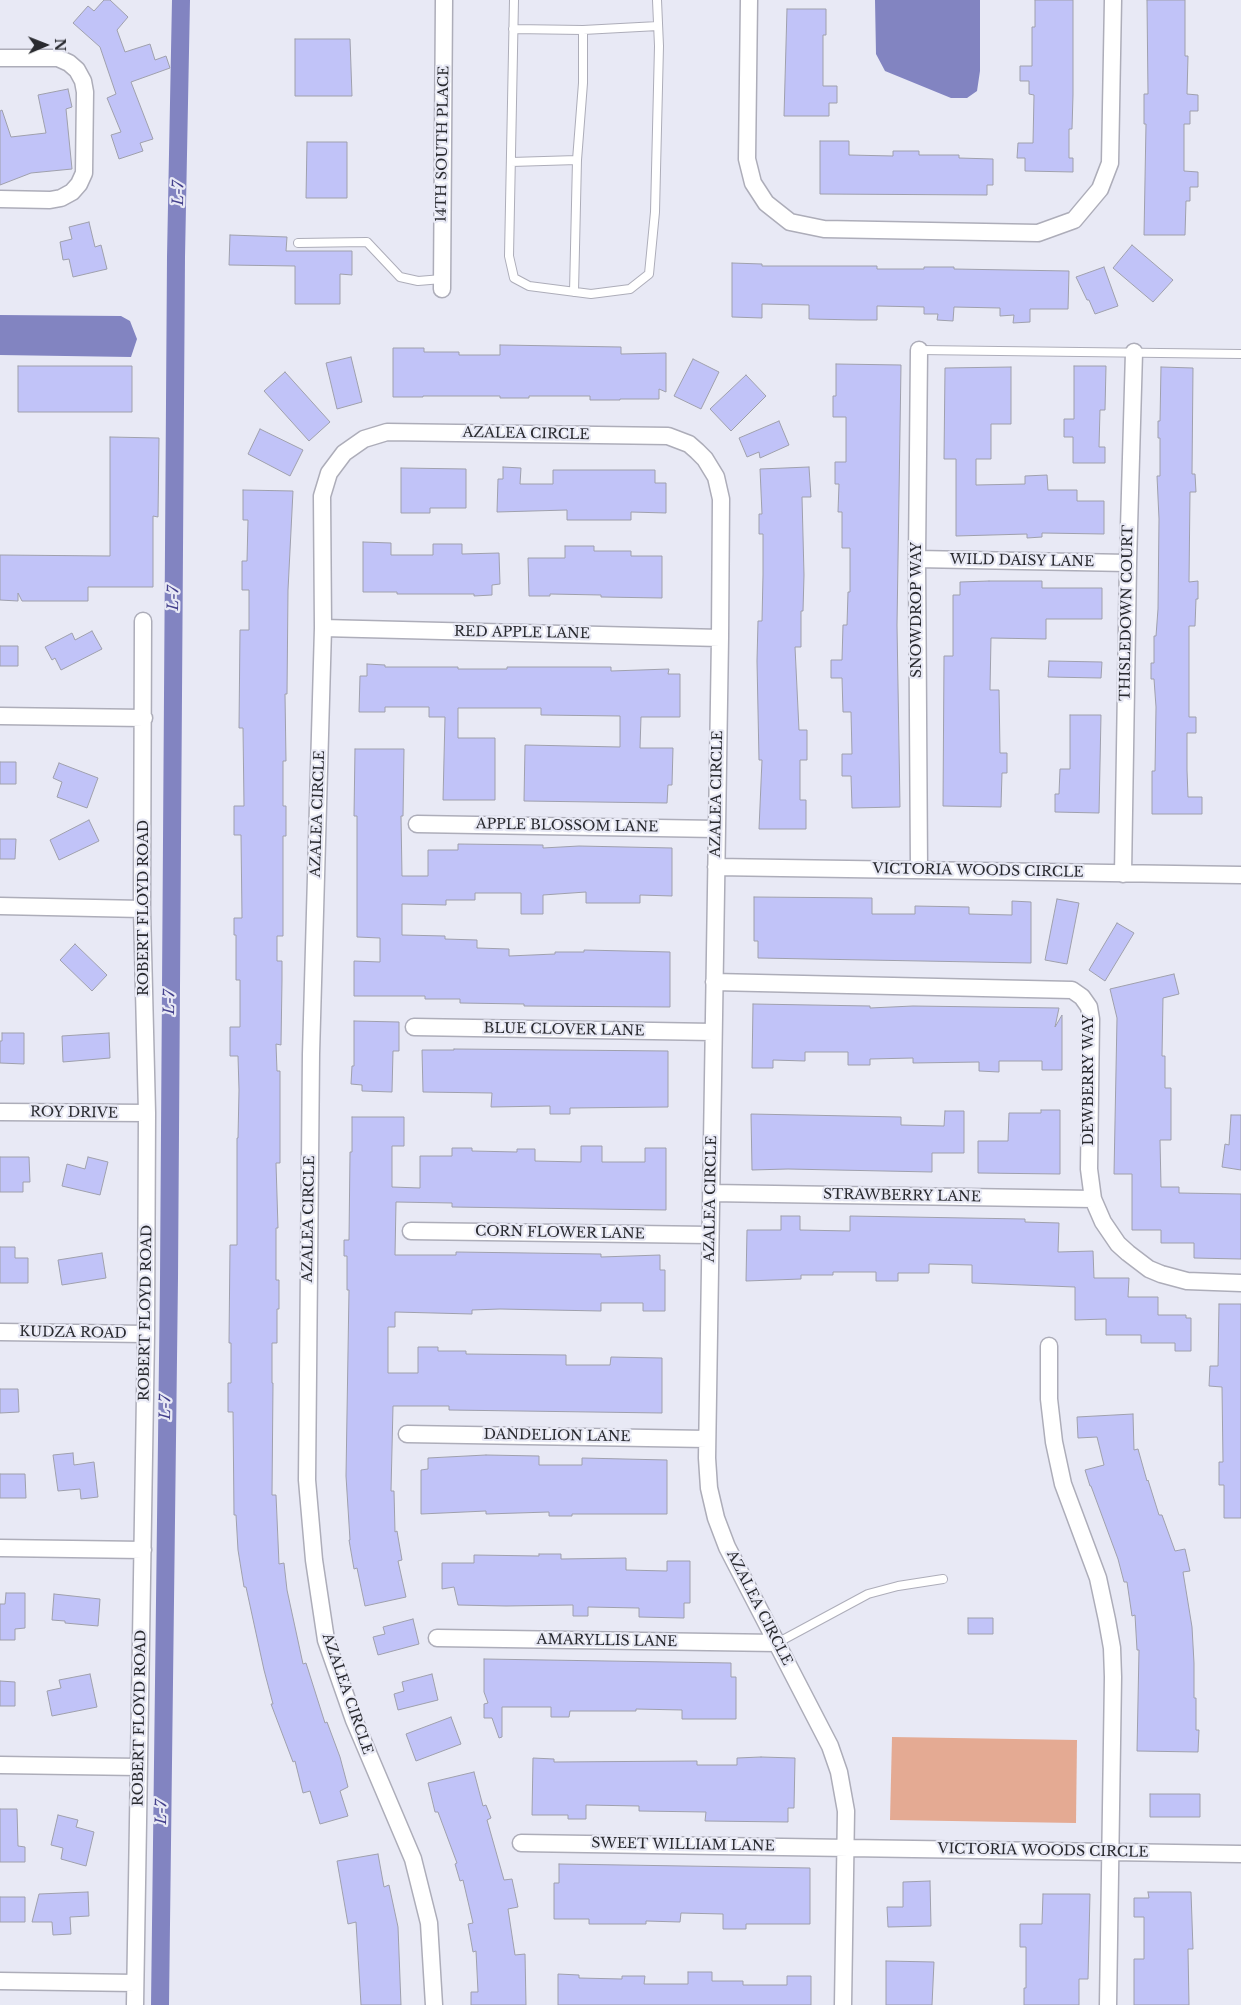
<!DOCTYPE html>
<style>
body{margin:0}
#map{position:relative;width:1241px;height:2005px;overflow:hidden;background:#e8e9f5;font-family:"Libre Baskerville",serif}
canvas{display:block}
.north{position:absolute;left:20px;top:20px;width:50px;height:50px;-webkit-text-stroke:4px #e8e9f5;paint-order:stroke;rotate:89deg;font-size:14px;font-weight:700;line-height:20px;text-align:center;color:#292a2f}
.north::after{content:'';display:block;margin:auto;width:18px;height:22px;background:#292a2f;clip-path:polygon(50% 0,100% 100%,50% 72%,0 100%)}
</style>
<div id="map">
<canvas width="1241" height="2005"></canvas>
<div class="north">N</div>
</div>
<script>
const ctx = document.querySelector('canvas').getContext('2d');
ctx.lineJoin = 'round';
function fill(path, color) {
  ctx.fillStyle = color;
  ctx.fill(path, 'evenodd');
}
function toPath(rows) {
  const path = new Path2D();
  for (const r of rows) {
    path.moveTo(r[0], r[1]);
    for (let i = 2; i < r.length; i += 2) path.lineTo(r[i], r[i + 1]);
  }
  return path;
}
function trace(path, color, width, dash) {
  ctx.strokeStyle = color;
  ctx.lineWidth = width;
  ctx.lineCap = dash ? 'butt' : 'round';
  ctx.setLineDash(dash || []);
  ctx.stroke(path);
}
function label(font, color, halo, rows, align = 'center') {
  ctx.font = font + ' "Libre Baskerville",serif';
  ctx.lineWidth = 4.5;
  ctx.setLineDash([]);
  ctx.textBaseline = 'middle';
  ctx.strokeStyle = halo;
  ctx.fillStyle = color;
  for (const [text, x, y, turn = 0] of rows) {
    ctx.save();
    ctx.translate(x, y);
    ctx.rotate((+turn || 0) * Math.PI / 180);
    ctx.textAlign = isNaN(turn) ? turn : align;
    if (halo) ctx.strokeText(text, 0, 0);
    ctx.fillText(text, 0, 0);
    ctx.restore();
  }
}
const green = toPath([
 [892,1737,1077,1740,1076,1823,890,1820]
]);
const water = toPath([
 [875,0,980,0,980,71,977,91,967,98,951,98,885,71,876,54],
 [0,315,121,316,130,321,137,339,131,357,0,355]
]);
const canal = toPath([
 [160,2005,169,1278,176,257,181,0]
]);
const building = toPath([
 [104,0,110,0,128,17,117,30,125,52,150,44,155,60,166,56,170,68,131,82,153,139,140,143,143,151,119,159,111,135,121,132,107,98,116,94,100,47,73,23,88,6,94,11,104,0],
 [1035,0,1073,0,1073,95,1072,129,1069,129,1069,158,1073,158,1073,172,1025,171,1025,158,1017,158,1018,143,1033,143,1034,95,1029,94,1029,81,1020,81,1020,66,1032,66,1032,27,1035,27,1035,0],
 [1147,0,1185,0,1185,56,1188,56,1187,94,1198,95,1198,111,1190,111,1190,124,1184,124,1184,171,1198,172,1198,187,1190,187,1190,201,1186,201,1185,235,1144,235,1146,124,1144,124,1144,94,1148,94,1147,0],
 [787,9,826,9,826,35,823,35,823,86,837,86,837,103,829,103,829,116,784,116,787,9],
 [295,39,350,39,352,96,295,96,295,39],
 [68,89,72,107,66,109,72,169,31,173,0,185,0,111,2,110,11,137,46,133,38,95,68,89],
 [820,141,849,141,849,155,893,156,893,151,919,151,919,155,959,155,959,158,993,159,993,185,987,185,987,195,820,194,820,141],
 [307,142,347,142,347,198,306,198,307,142],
 [89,222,95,247,101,245,107,269,73,277,69,259,63,260,60,242,72,239,69,227,89,222],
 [230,235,287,237,286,251,352,251,352,275,340,274,340,304,295,304,295,266,229,265,230,235],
 [1132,245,1173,280,1153,302,1113,268,1132,245],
 [732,263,762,264,762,266,877,266,877,269,924,269,924,267,954,267,954,269,1069,271,1068,309,1030,309,1030,322,1013,323,1014,315,1000,316,1000,308,954,307,953,321,937,320,938,314,924,314,924,307,877,306,877,320,860,320,809,319,809,305,762,304,762,318,732,317,732,263],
 [1104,267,1118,306,1095,314,1089,300,1087,300,1076,277,1104,267],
 [500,345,621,347,621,354,666,353,666,392,659,389,659,399,620,399,620,400,590,400,590,396,529,396,529,398,500,398,500,396,423,396,423,397,393,397,393,348,424,348,424,352,459,352,459,355,500,355,500,345],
 [351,357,362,402,337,409,326,363,351,357],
 [693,359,719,372,701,409,674,396,693,359],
 [836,364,901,365,897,625,900,807,852,808,851,776,842,776,842,754,852,754,851,712,843,712,842,678,831,678,831,660,842,660,843,625,847,625,848,592,850,592,850,548,842,548,842,512,838,512,839,484,835,484,835,462,846,462,846,417,833,417,833,396,836,396,836,364],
 [18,366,132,366,132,412,18,412,18,366],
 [1074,366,1106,366,1105,410,1100,410,1099,447,1105,447,1105,463,1073,463,1073,437,1064,437,1064,419,1074,419,1074,366],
 [1011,367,1011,424,991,424,991,459,976,459,976,485,1025,484,1025,476,1047,475,1048,490,1077,490,1077,501,1104,501,1104,534,1042,533,1042,537,1027,538,1027,534,956,536,956,459,944,459,945,368,1011,367],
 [1161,367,1193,368,1192,474,1195,474,1196,492,1190,492,1189,582,1198,581,1198,599,1196,599,1195,626,1189,626,1189,717,1196,717,1196,733,1187,733,1187,770,1188,797,1202,797,1202,814,1152,814,1152,771,1155,771,1156,707,1154,679,1151,679,1151,663,1154,663,1154,636,1156,636,1158,609,1159,519,1157,476,1160,476,1160,438,1158,438,1158,421,1160,421,1161,367],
 [285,372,330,422,309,441,264,391,285,372],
 [746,375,766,396,731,431,710,409,746,375],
 [779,421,789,445,760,458,759,452,747,457,739,438,779,421],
 [260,429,303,450,290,476,248,454,260,429],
 [110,437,159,438,158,517,153,516,153,587,88,587,88,601,22,601,18,593,18,601,0,600,0,555,110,556,110,437],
 [503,467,521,468,520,484,553,484,553,470,655,470,655,483,666,483,666,513,631,512,631,520,567,520,567,510,497,512,498,479,503,479,503,467],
 [809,467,811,497,802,497,804,575,803,611,801,611,801,647,795,647,799,730,807,730,807,760,800,760,800,800,806,800,806,829,759,829,762,760,759,760,757,661,758,621,762,621,763,575,763,534,759,534,759,514,762,514,760,469,809,467],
 [401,468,466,469,466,508,430,508,430,513,401,513,401,468],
 [243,490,293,491,288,590,287,694,285,694,286,761,283,761,283,806,286,806,286,836,283,836,283,936,277,936,277,961,282,961,282,980,281,1045,276,1044,277,1071,280,1071,280,1163,276,1163,278,1228,276,1228,276,1280,279,1280,279,1309,277,1309,277,1343,272,1343,272,1383,273,1383,272,1495,276,1495,279,1564,284,1563,287,1590,303,1664,306,1663,325,1723,327,1722,340,1757,348,1787,340,1791,348,1816,320,1824,310,1791,303,1793,295,1761,293,1762,271,1704,273,1704,264,1670,246,1587,244,1587,238,1550,236,1515,234,1515,233,1412,228,1412,228,1383,231,1383,231,1343,229,1343,230,1245,237,1245,237,1138,238,1138,239,1090,238,1056,230,1056,230,1027,240,1027,240,980,236,980,236,935,234,935,234,918,242,918,241,835,234,835,234,806,244,806,243,728,239,728,240,630,249,630,249,590,242,590,242,561,247,561,248,520,243,520,243,490],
 [363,542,391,543,391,555,433,555,433,544,462,544,462,554,499,553,500,584,492,585,492,595,474,596,474,594,397,594,397,592,363,592,363,542],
 [565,546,594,546,594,551,631,551,631,556,662,556,662,598,601,597,601,595,550,594,550,596,529,596,528,558,565,558,565,546],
 [989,581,1042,581,1042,588,1102,588,1102,619,1046,619,1046,639,991,638,990,690,999,690,1000,753,1007,753,1007,773,1002,773,1001,807,943,806,944,656,953,656,953,595,960,595,960,582,989,581],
 [92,631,102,649,61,670,55,658,52,660,45,647,72,633,75,640,92,631],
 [0,646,18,646,18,666,0,666,0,646],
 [1049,661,1102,662,1101,678,1048,677,1049,661],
 [367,664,385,665,385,667,458,667,458,669,507,669,507,667,611,667,611,671,669,669,668,674,680,674,680,717,641,717,640,748,673,748,672,785,668,785,667,803,524,801,525,745,620,747,620,716,541,715,541,708,458,708,458,738,495,738,495,800,443,800,445,717,429,717,429,707,385,707,385,712,359,712,360,676,367,676,367,664],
 [1070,715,1101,715,1099,813,1055,812,1055,794,1059,794,1060,769,1070,769,1070,715],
 [355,749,404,749,403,816,401,816,402,876,428,876,428,850,458,850,458,844,543,845,543,848,579,846,672,848,672,896,640,895,640,903,586,903,586,892,543,895,543,914,521,914,521,893,475,893,475,900,446,900,446,905,402,904,402,935,445,936,445,939,477,940,477,948,509,949,509,956,555,954,555,952,584,952,584,950,670,952,670,1007,524,1006,524,1004,460,1003,460,999,425,999,425,996,354,996,354,961,380,962,380,938,357,937,357,816,354,816,355,749],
 [0,762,16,762,16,784,0,784,0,762],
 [59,763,98,778,87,808,57,797,62,782,53,778,59,763],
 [89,820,99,841,59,860,50,840,89,820],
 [0,839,16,839,15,859,0,859,0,839],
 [754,897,872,898,872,914,915,914,915,906,969,907,969,914,1012,915,1012,901,1031,902,1031,963,758,958,758,941,754,941,754,897],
 [1057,899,1079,903,1067,964,1045,960,1057,899],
 [1117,923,1134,933,1105,981,1089,970,1117,923],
 [75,944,107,975,92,991,60,960,75,944],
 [1174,974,1179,994,1163,998,1162,1056,1165,1056,1165,1088,1171,1088,1171,1140,1160,1140,1161,1187,1179,1187,1179,1193,1241,1194,1241,1259,1194,1258,1194,1243,1161,1243,1161,1230,1132,1230,1132,1174,1114,1174,1117,1018,1110,989,1174,974],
 [753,1004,870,1006,870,1008,913,1006,1059,1008,1055,1027,1062,1015,1062,1070,1042,1070,1042,1061,999,1061,999,1072,979,1071,979,1062,913,1063,913,1058,870,1059,870,1065,848,1065,848,1052,805,1052,805,1061,773,1060,773,1068,752,1068,753,1004],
 [354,1021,399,1022,399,1051,393,1051,392,1092,362,1091,362,1085,351,1084,352,1066,354,1066,354,1021],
 [2,1033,24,1033,24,1064,0,1063,0,1041,2,1041,2,1033],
 [109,1033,110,1058,63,1062,62,1036,109,1033],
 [454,1049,668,1051,668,1107,570,1108,570,1114,550,1114,550,1106,491,1107,492,1093,423,1092,422,1050,454,1050,454,1049],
 [1041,1110,1060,1110,1060,1174,978,1173,978,1141,1008,1141,1009,1113,1041,1113,1041,1110],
 [945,1111,964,1111,964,1153,932,1153,932,1172,788,1169,752,1170,751,1114,901,1117,901,1125,944,1126,945,1111],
 [1231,1115,1241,1115,1241,1170,1222,1167,1225,1144,1229,1145,1231,1115],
 [352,1117,404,1117,404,1146,392,1146,392,1187,420,1188,420,1156,452,1156,452,1148,472,1148,472,1151,517,1152,517,1149,535,1149,535,1161,581,1162,581,1146,602,1146,602,1162,645,1162,645,1148,666,1148,666,1210,452,1207,452,1203,396,1202,395,1255,456,1255,456,1252,601,1254,601,1257,660,1255,660,1270,665,1270,665,1311,643,1311,643,1303,601,1303,601,1311,500,1309,472,1310,472,1314,395,1312,395,1327,388,1327,388,1373,418,1373,418,1347,438,1347,438,1351,466,1351,466,1354,566,1355,566,1365,610,1365,611,1357,662,1358,662,1413,449,1410,449,1406,393,1406,391,1491,394,1491,395,1532,397,1531,402,1560,398,1561,406,1597,365,1606,357,1568,354,1569,349,1540,350,1540,346,1476,349,1290,347,1290,347,1256,344,1256,344,1240,349,1240,350,1152,352,1152,352,1117],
 [0,1157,29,1157,30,1182,23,1182,23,1192,0,1192,0,1157],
 [88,1157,108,1162,100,1195,62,1186,67,1164,85,1169,88,1157],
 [781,1216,800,1216,800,1230,850,1231,850,1216,1025,1219,1025,1222,1059,1223,1058,1252,1093,1251,1094,1278,1129,1278,1128,1297,1158,1297,1158,1315,1186,1315,1186,1318,1191,1318,1191,1351,1175,1351,1175,1343,1141,1343,1141,1335,1106,1335,1106,1319,1075,1320,1075,1287,972,1283,972,1265,929,1264,929,1273,898,1273,898,1281,876,1281,876,1272,833,1272,833,1275,801,1275,801,1279,746,1281,747,1230,781,1230,781,1216],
 [0,1247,15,1247,15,1258,28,1258,28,1283,0,1283,0,1247],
 [102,1253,106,1278,62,1285,58,1260,102,1253],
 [1219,1304,1241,1304,1241,1518,1224,1518,1224,1485,1219,1485,1219,1462,1223,1462,1222,1387,1209,1386,1210,1366,1218,1366,1219,1304],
 [0,1389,18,1389,19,1412,0,1413,0,1389],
 [1133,1414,1134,1450,1138,1449,1147,1481,1148,1480,1159,1515,1162,1515,1175,1551,1185,1549,1190,1571,1183,1572,1192,1627,1194,1663,1194,1698,1196,1698,1196,1730,1199,1730,1198,1752,1137,1751,1139,1650,1137,1650,1135,1615,1132,1616,1127,1582,1124,1582,1118,1559,1091,1486,1090,1486,1085,1470,1104,1465,1097,1437,1078,1438,1077,1417,1133,1414],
 [73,1453,74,1465,94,1462,98,1497,81,1499,80,1489,58,1491,53,1455,73,1453],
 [486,1455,539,1456,539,1465,582,1465,582,1458,667,1460,667,1514,572,1514,572,1516,549,1516,549,1512,486,1514,486,1511,421,1514,421,1470,428,1469,428,1458,486,1455],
 [0,1474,25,1474,26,1498,0,1498,0,1474],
 [539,1554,561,1554,561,1559,626,1558,626,1570,667,1571,667,1561,690,1561,690,1603,684,1603,684,1618,639,1617,639,1608,588,1607,588,1616,573,1616,573,1605,506,1606,458,1605,454,1587,442,1589,442,1563,474,1563,474,1555,539,1556,539,1554],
 [6,1593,25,1593,25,1628,15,1629,15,1640,0,1640,0,1604,5,1604,6,1593],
 [54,1594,100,1599,98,1626,65,1623,65,1621,52,1620,54,1594],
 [968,1618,993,1618,993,1634,968,1634,968,1618],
 [413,1619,419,1644,378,1655,373,1637,385,1634,383,1627,413,1619],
 [484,1659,731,1663,731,1677,736,1677,736,1719,682,1719,682,1710,636,1709,636,1711,570,1711,569,1717,551,1717,551,1707,502,1707,502,1737,499,1738,492,1718,484,1718,484,1704,488,1703,484,1692,484,1659],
 [90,1674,97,1707,52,1716,47,1691,61,1688,59,1680,90,1674],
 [432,1674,438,1700,398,1710,394,1694,404,1691,402,1682,432,1674],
 [0,1681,15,1682,15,1706,0,1706,0,1681],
 [451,1717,461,1744,416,1761,406,1734,451,1717],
 [761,1757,795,1758,794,1808,788,1808,788,1822,705,1821,706,1812,639,1811,639,1806,586,1805,586,1819,568,1819,568,1815,532,1815,533,1758,554,1759,554,1762,697,1761,697,1765,737,1765,737,1758,761,1757],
 [474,1772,483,1806,486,1805,491,1818,487,1820,504,1880,512,1879,518,1907,508,1909,515,1955,525,1954,526,2005,471,2005,471,1992,478,1992,476,1951,473,1952,468,1924,473,1923,463,1880,460,1881,455,1864,457,1863,438,1812,435,1812,428,1783,474,1772],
 [1150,1794,1200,1794,1200,1817,1150,1817,1150,1794],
 [0,1809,17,1809,18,1846,25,1847,25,1862,0,1862,0,1809],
 [58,1815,78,1820,76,1827,94,1832,86,1866,61,1859,63,1848,51,1845,58,1815],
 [378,1854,384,1887,389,1885,398,1927,401,2005,361,2005,356,1922,348,1924,337,1861,378,1854],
 [559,1864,810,1868,810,1924,746,1924,746,1929,723,1929,723,1914,681,1913,680,1922,646,1921,646,1924,589,1924,589,1919,554,1919,554,1883,559,1883,559,1864],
 [930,1881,931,1926,888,1927,887,1907,903,1907,903,1882,930,1881],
 [88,1892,89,1916,70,1917,71,1934,53,1935,52,1922,32,1922,39,1894,88,1892],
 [1148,1892,1191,1892,1193,1949,1188,1949,1189,2005,1134,2005,1134,1959,1144,1959,1144,1917,1134,1917,1134,1898,1149,1898,1148,1892],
 [1043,1894,1090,1894,1088,1979,1079,1979,1079,2005,1024,2005,1024,1988,1026,1988,1026,1947,1020,1947,1020,1924,1042,1924,1043,1894],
 [0,1897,25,1897,25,1922,0,1922,0,1897],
 [886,1961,934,1962,932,2005,886,2005,886,1961],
 [688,1972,712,1972,712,1981,743,1981,743,1985,787,1985,787,1976,811,1976,811,2005,558,2005,558,1974,579,1975,579,1978,622,1979,622,1976,645,1976,644,1984,688,1984,688,1972]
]);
const service = toPath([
 [514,0,509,256,514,278,529,286,591,294,630,289,649,274,655,212,659,46,657,0],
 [513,29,583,30,658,26],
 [511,162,577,160],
 [298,243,367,242,400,277,418,281,442,279],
 [574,292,577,160,583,83,583,30],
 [919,350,1241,354],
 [777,1643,868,1594,898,1586,943,1579]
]);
const minor = toPath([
 [749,0,747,159,753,183,766,203,790,222,824,229,1038,233,1074,220,1100,189,1110,163,1113,0],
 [0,58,58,58,69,63,77,70,83,81,85,92,84,173,79,184,72,192,61,198,50,200,0,199],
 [442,289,444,0],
 [919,350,917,559,919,870],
 [917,559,1128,563],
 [323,628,720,638],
 [0,716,144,718],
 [417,824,717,829],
 [716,867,1241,875],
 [1123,874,1128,563,1134,352],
 [0,906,142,909],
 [714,982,1072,990,1082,997,1089,1007,1091,1019,1089,1169,1093,1199,1103,1222,1118,1244,1128,1253,1149,1269,1161,1274,1187,1281,1241,1283],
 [414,1027,713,1032],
 [0,1112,147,1113],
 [711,1193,1093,1199],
 [411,1231,710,1235],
 [0,1332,146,1334],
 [1049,1346,1049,1399,1054,1442,1063,1484,1098,1578,1107,1620,1112,1648,1113,1677,1108,2005],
 [407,1434,707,1439],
 [0,1548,143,1550],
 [437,1638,777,1643],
 [0,1765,139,1767],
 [521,1843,1241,1854],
 [0,1981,135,1983],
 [135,2005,146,1334,147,1113,142,909,143,621],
 [434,2005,429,1923,413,1859,354,1720,326,1640,314,1560,307,1480,311,1054,323,628,322,496,329,473,344,453,364,439,387,432,668,436,689,444,697,451,705,459,716,477,721,499,720,638,707,1458,709,1488,716,1518,727,1547,830,1746,839,1772,846,1811,843,2005]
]);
const streetNames = [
 ["14TH SOUTH PLACE",443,144,-89],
 ["AZALEA CIRCLE",526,434,1],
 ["WILD DAISY LANE",1022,561,1],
 ["SNOWDROP WAY",917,610,-90],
 ["THISLEDOWN COURT",1127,613,-89],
 ["RED APPLE LANE",522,633,1],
 ["AZALEA CIRCLE",717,794,-89],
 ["AZALEA CIRCLE",318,814,-88],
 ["APPLE BLOSSOM LANE",567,826,1],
 ["VICTORIA WOODS CIRCLE",978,871,1],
 ["ROBERT FLOYD ROAD",144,908,-90],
 ["BLUE CLOVER LANE",564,1030,1],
 ["DEWBERRY WAY",1089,1080,-90],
 ["ROY DRIVE",74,1113,1],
 ["STRAWBERRY LANE",902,1196,1],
 ["AZALEA CIRCLE",711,1199,-89],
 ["AZALEA CIRCLE",309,1219,-89],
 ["CORN FLOWER LANE",560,1233,1],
 ["ROBERT FLOYD ROAD",146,1313,-89],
 ["KUDZA ROAD",73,1333,1],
 ["DANDELION LANE",557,1436,1],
 ["AZALEA CIRCLE",759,1608,63],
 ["AMARYLLIS LANE",607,1641,1],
 ["AZALEA CIRCLE",347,1694,71],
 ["ROBERT FLOYD ROAD",140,1718,-89],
 ["SWEET WILLIAM LANE",683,1845,1],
 ["VICTORIA WOODS CIRCLE",1043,1851,1]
];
const waterNames = [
 ["L-7",179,193,-89],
 ["L-7",174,598,-89],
 ["L-7",170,1002,-89],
 ["L-7",166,1407,-89],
 ["L-7",162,1812,-89]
];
fill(green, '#e4aa93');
fill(water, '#8284c1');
trace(canal, '#8284c1', 18);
fill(building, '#c1c3f8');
trace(building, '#9fa0ac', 1);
trace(service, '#adadb9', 10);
trace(minor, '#adadb9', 19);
trace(service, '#fff', 8);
trace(minor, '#fff', 16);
label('14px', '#292a2f', '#e8e9f5', streetNames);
label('italic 15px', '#44408c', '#e8e9f5', waterNames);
</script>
